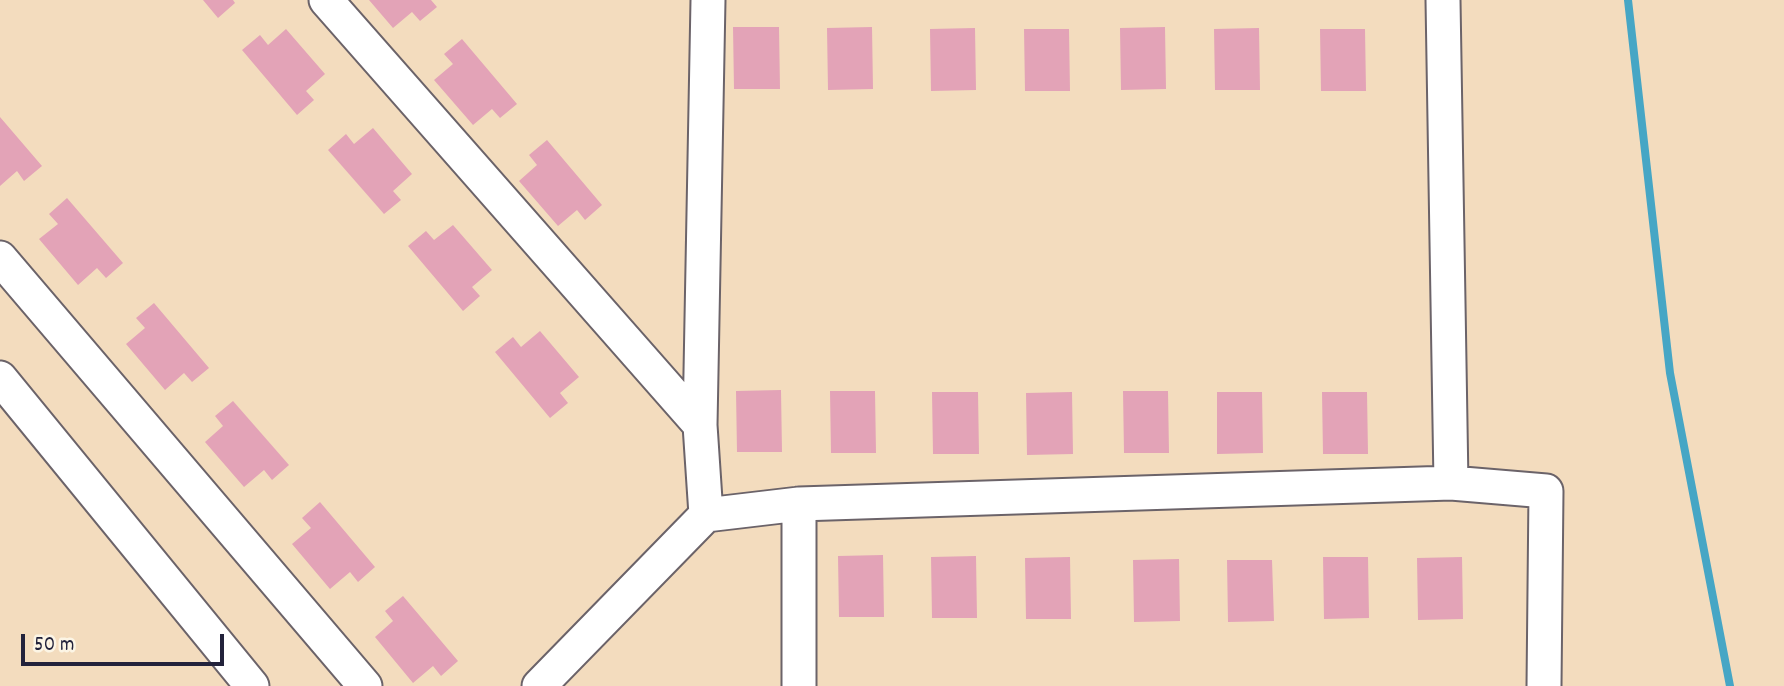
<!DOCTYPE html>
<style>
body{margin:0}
#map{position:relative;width:1784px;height:686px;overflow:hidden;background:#f3dcbe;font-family:Dekko,sans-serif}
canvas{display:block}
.scale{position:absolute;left:21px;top:634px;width:203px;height:32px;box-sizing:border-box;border:4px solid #22223b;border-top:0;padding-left:9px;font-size:21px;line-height:24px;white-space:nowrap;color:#22223b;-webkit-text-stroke:5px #fcf5e5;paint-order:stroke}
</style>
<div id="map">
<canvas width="1784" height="686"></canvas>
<div class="scale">50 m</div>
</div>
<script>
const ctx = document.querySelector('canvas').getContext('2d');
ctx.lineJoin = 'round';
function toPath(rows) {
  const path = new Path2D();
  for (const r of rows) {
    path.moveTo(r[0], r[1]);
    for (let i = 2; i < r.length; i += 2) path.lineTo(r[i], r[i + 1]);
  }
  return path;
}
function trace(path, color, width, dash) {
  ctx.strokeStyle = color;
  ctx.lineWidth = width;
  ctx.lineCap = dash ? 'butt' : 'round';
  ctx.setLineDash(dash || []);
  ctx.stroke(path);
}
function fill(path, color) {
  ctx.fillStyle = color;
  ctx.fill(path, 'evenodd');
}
const stream = toPath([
 [1628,0,1670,373,1730,686]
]);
const building = toPath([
 [203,0,233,0,235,3,218,18],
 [369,0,431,0,437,7,420,21,412,12,393,28],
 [733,27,779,27,780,89,734,89],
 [872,27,873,89,828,90,827,28],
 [1165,27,1166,89,1121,90,1120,28],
 [975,28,976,90,931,91,930,29],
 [1259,28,1260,90,1215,90,1214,29],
 [286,29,325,74,306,91,314,100,297,115,242,50,260,35,268,45],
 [1024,29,1069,29,1070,91,1025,91],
 [1320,29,1365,29,1366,91,1321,91],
 [462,39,517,104,500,118,492,109,473,125,434,80,453,64,444,54],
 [0,117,42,166,24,181,17,171,0,186],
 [373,128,412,174,393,191,401,200,384,214,328,150,346,134,354,144],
 [547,140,602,205,585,220,577,210,558,226,519,181,537,165,529,155],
 [67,198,123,263,106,278,97,268,78,285,39,239,58,224,49,214],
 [453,225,492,270,472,287,480,296,463,311,408,246,426,231,434,240],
 [154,303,209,368,192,382,184,373,165,390,126,344,145,328,136,318],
 [540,331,579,377,560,393,568,403,550,418,495,352,513,337,521,347],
 [781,390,782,452,737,452,736,391],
 [830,391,875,391,876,453,831,453],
 [1123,391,1168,391,1169,453,1124,453],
 [932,392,978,392,979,454,933,454],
 [1072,392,1073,454,1027,455,1026,393],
 [1217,392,1262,392,1263,453,1217,454],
 [1322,392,1367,392,1368,454,1323,454],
 [233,401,289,465,272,480,264,470,244,487,205,442,223,426,215,416],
 [320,502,375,567,358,582,350,572,330,589,292,544,311,528,302,518],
 [883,555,884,617,839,617,838,556],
 [976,556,977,618,932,618,931,557],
 [1070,557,1071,619,1026,619,1025,558],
 [1323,557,1368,557,1369,618,1324,619],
 [1462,557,1463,619,1418,620,1417,558],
 [1179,559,1180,621,1134,622,1133,560],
 [1227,560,1272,560,1274,621,1228,622],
 [403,596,458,661,441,676,433,666,413,683,375,637,393,621,385,611]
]);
const minor = toPath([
 [326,0,700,425],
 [1443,0,1451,483],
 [0,258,365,686],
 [0,378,252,686],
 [799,504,799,686],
 [706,515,799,504,1451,483,1546,491,1544,686],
 [539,686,706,515,700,425,708,0]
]);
trace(stream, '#46a6c5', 8);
fill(building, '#e3a3b7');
trace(minor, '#6b6369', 37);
trace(minor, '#fff', 33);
</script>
